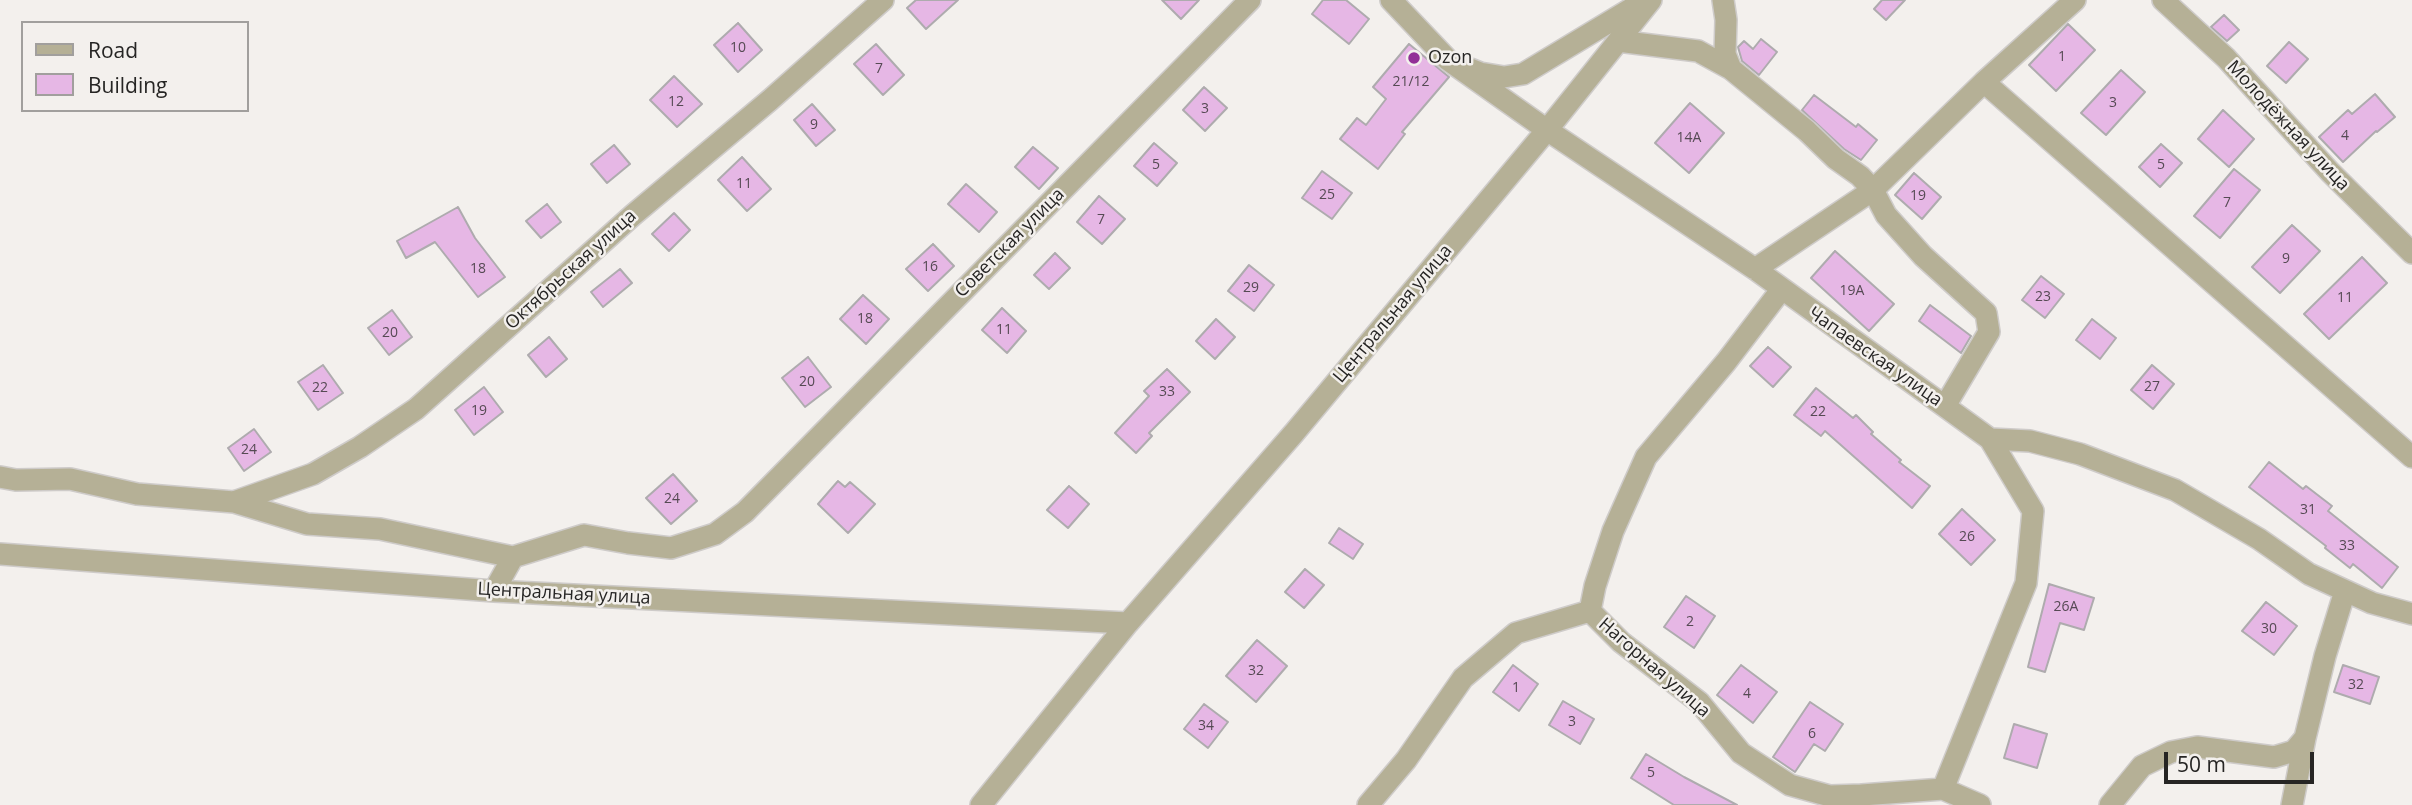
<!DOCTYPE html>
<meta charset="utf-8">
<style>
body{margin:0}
#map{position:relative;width:2412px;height:805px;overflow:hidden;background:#f3f0ed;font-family:"Open Sans",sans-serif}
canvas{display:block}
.legend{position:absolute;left:21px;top:21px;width:228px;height:91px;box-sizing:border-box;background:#f3f0ed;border:2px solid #a19f9d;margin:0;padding:9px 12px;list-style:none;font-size:21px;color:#262524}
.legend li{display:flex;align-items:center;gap:14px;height:35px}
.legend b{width:35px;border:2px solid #a19f9d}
.scale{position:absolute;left:2164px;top:752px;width:150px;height:32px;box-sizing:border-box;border:4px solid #262524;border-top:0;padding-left:9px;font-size:21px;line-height:24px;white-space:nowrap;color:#262524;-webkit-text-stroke:5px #f3f0ed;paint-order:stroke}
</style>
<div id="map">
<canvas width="2412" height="805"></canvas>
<ul class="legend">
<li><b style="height:9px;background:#b5b096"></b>Road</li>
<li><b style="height:19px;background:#e6b7e5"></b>Building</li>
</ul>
<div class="scale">50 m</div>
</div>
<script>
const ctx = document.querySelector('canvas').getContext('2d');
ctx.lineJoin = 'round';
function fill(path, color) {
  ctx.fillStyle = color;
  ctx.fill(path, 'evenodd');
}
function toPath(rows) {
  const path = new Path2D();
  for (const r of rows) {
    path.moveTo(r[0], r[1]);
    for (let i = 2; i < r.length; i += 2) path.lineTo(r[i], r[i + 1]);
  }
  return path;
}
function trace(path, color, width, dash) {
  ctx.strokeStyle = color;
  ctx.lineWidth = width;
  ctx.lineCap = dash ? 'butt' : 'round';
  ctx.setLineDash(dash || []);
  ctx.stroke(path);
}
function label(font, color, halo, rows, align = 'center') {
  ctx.font = font + ' "Open Sans",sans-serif';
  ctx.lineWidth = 5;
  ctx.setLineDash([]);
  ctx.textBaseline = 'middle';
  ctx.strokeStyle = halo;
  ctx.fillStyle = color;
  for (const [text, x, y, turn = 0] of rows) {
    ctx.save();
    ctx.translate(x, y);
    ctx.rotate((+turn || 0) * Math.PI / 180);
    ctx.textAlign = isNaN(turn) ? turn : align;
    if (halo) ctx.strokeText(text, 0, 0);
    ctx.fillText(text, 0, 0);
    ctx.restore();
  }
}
const building = toPath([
 [916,0,958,0,926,29,907,8,916,0],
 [1162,0,1199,0,1181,19,1162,0],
 [1323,0,1346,0,1369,19,1349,44,1312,14,1323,0],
 [1882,0,1905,0,1886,20,1874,9,1882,0],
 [2224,15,2239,30,2227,41,2211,27,2224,15],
 [738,23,762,50,738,72,714,45,738,23],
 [2068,24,2095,50,2056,91,2029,65,2068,24],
 [1761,39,1777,52,1759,75,1742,61,1738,47,1744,41,1753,49,1761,39],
 [2289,42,2308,59,2286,83,2267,66,2289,42],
 [876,44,904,75,883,95,854,64,876,44],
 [1409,44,1449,77,1402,132,1405,134,1378,169,1340,139,1357,118,1366,125,1386,99,1373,87,1409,44],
 [2121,70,2145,92,2106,135,2081,113,2121,70],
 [674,76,702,104,677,127,650,100,674,76],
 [1204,87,1227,108,1205,131,1183,110,1204,87],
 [2375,94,2395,117,2377,132,2376,131,2343,162,2319,137,2348,110,2352,114,2375,94],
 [1814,95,1856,127,1858,124,1877,140,1861,160,1844,149,1802,110,1814,95],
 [1690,103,1724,133,1689,173,1655,143,1690,103],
 [812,104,835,130,816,146,794,120,812,104],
 [2223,110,2254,139,2229,167,2198,139,2223,110],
 [1154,143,1177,163,1157,186,1134,166,1154,143],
 [2161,144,2182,163,2160,187,2139,167,2161,144],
 [614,145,630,164,607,183,591,164,614,145],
 [1033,147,1058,168,1039,189,1015,167,1033,147],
 [742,157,771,189,747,211,718,180,742,157],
 [2234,169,2260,190,2220,238,2194,216,2234,169],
 [1322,171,1352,193,1332,219,1302,198,1322,171],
 [1914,173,1941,197,1922,219,1895,195,1914,173],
 [966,184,997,212,979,232,948,204,966,184],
 [1099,196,1125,219,1102,244,1077,222,1099,196],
 [547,204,561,222,541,238,526,221,547,204],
 [458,207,475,238,505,277,478,297,435,242,406,258,397,241,458,207],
 [674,213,690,230,669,251,652,234,674,213],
 [2292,225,2320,251,2280,293,2252,267,2292,225],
 [933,244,954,266,928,291,906,269,933,244],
 [1835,251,1894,304,1869,331,1811,278,1835,251],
 [1055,253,1070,268,1049,289,1034,275,1055,253],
 [2362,257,2387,283,2329,339,2304,314,2362,257],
 [1249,265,1274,285,1254,311,1228,291,1249,265],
 [620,269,632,283,603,307,591,292,620,269],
 [2041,276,2064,294,2045,318,2022,300,2041,276],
 [863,295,889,319,866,344,840,319,863,295],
 [1930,305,1971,336,1961,353,1919,321,1930,305],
 [1002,308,1026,331,1007,353,982,330,1002,308],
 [392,310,412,337,389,355,368,328,392,310],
 [1216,319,1235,337,1215,359,1196,341,1216,319],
 [2092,319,2116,338,2100,359,2076,340,2092,319],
 [549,337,567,359,546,377,528,355,549,337],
 [1768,347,1791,367,1773,387,1750,366,1768,347],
 [808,357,831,387,805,407,782,378,808,357],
 [323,365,343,393,318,410,298,382,323,365],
 [2152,365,2174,384,2153,409,2131,390,2152,365],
 [1167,369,1190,392,1149,433,1152,436,1136,453,1115,433,1149,396,1144,391,1167,369],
 [484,387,503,412,474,435,455,410,484,387],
 [1816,388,1853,418,1856,415,1873,432,1871,434,1901,460,1899,462,1930,486,1912,508,1825,431,1821,436,1794,415,1816,388],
 [254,429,271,452,244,471,228,448,254,429],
 [2269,462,2303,489,2306,486,2332,506,2328,511,2398,567,2382,588,2353,564,2350,568,2325,548,2326,546,2249,487,2269,462],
 [673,474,697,501,671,524,646,498,673,474],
 [838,481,845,487,850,482,875,504,848,533,818,504,838,481],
 [1069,486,1089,504,1068,528,1047,510,1069,486],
 [1962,509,1995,540,1971,565,1939,534,1962,509],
 [1339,528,1363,544,1353,559,1329,543,1339,528],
 [1305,569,1324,585,1304,608,1285,592,1305,569],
 [2049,584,2094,598,2084,630,2060,623,2045,672,2028,667,2049,584],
 [1686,596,1715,616,1694,648,1664,627,1686,596],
 [2266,602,2297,626,2274,655,2242,631,2266,602],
 [1257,640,1287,666,1256,702,1226,676,1257,640],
 [1513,665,1538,684,1519,711,1493,692,1513,665],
 [1741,665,1777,692,1753,723,1717,695,1741,665],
 [2343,665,2379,677,2370,704,2334,692,2343,665],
 [1563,701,1594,719,1580,744,1549,725,1563,701],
 [1810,702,1843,724,1825,751,1814,744,1795,772,1773,757,1810,702],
 [1204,704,1228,722,1208,748,1184,729,1204,704],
 [2014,724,2047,734,2037,768,2004,758,2014,724],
 [1646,754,1684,777,1737,805,1674,805,1631,778,1646,754]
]);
const minor = toPath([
 [1391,0,1448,60,1547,130,1755,269,1990,439,2030,441,2080,454,2175,490,2259,539,2309,574,2372,603,2412,614],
 [1723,0,1726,20,1725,54,1731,69],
 [2163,0,2226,58,2330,172,2412,253],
 [1618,41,1698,51,1731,69,1807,131,1836,159,1860,176,1873,190,1886,215,1923,256,1986,313,1989,332,1945,406],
 [1470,69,1480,73,1504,77,1523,74,1644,1],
 [1984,82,2412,457],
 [1755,269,1873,190,1984,82,2075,0],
 [0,477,16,480,70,479,137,494,234,502,307,524,380,529,513,557],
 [234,502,313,474,360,447,416,409,633,215,770,100,883,0],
 [0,554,494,591,1128,623],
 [494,591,513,557,584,535,628,543,671,548,715,534,745,512,1250,0],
 [1590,611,1595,586,1613,531,1646,457,1726,362,1781,290],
 [1590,611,1621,642,1699,702,1741,753,1790,785,1830,796,1862,795],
 [1943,789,2026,583,2033,511,1990,439],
 [1849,801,1862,795,1943,789,1980,805],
 [981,805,1128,623,1294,433,1547,130,1651,0],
 [1368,805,1406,760,1463,678,1516,633,1590,611],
 [2110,805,2142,766,2171,752,2197,747,2274,757,2294,751,2305,738],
 [2292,805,2305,738,2325,656,2345,591]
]);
const markers = [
 [1414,58,7,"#923097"]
];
const numberNames = [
 ["10",738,48],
 ["1",2062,57],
 ["7",879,69],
 ["21/12",1411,82],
 ["12",676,102],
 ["3",2113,103],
 ["3",1205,109],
 ["9",814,125],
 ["4",2345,136],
 ["14А",1689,138],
 ["5",1156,165],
 ["5",2161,165],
 ["11",744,184],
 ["25",1327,195],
 ["19",1918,196],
 ["7",2227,203],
 ["7",1101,220],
 ["9",2286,259],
 ["16",930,267],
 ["18",478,269],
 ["29",1251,288],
 ["19А",1852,291],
 ["23",2043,297],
 ["11",2345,298],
 ["18",865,319],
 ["11",1004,330],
 ["20",390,333],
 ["20",807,382],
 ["27",2152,387],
 ["22",320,388],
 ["33",1167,392],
 ["19",479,411],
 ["22",1818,412],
 ["24",249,450],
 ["24",672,499],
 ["31",2308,510],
 ["26",1967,537],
 ["33",2347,546],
 ["26А",2066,607],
 ["2",1690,622],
 ["30",2269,629],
 ["32",1256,671],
 ["32",2356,685],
 ["1",1516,688],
 ["4",1747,694],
 ["3",1572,722],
 ["34",1206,726],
 ["6",1812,734],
 ["5",1651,773]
];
const poiNames = [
 ["Ozon",1428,58]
];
const streetNames = [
 ["Молодёжная улица",2288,126,47],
 ["Советская улица",1010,243,-45],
 ["Октябрьская улица",571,270,-42],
 ["Центральная улица",1393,314,-50],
 ["Чапаевская улица",1875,357,35],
 ["Центральная улица",564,594,3],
 ["Нагорная улица",1654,668,41]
];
fill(building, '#e6b7e5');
trace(building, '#aeabae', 2);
trace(minor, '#cecbc9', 24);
trace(minor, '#b5b096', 21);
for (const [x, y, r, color] of markers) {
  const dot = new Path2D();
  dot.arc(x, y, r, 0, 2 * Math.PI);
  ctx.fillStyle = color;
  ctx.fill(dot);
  trace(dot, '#f3f0ed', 2.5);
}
label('14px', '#564a54', null, numberNames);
label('18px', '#262524', '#f3f0ed', poiNames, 'left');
label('18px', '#262524', '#f3f0ed', streetNames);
</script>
